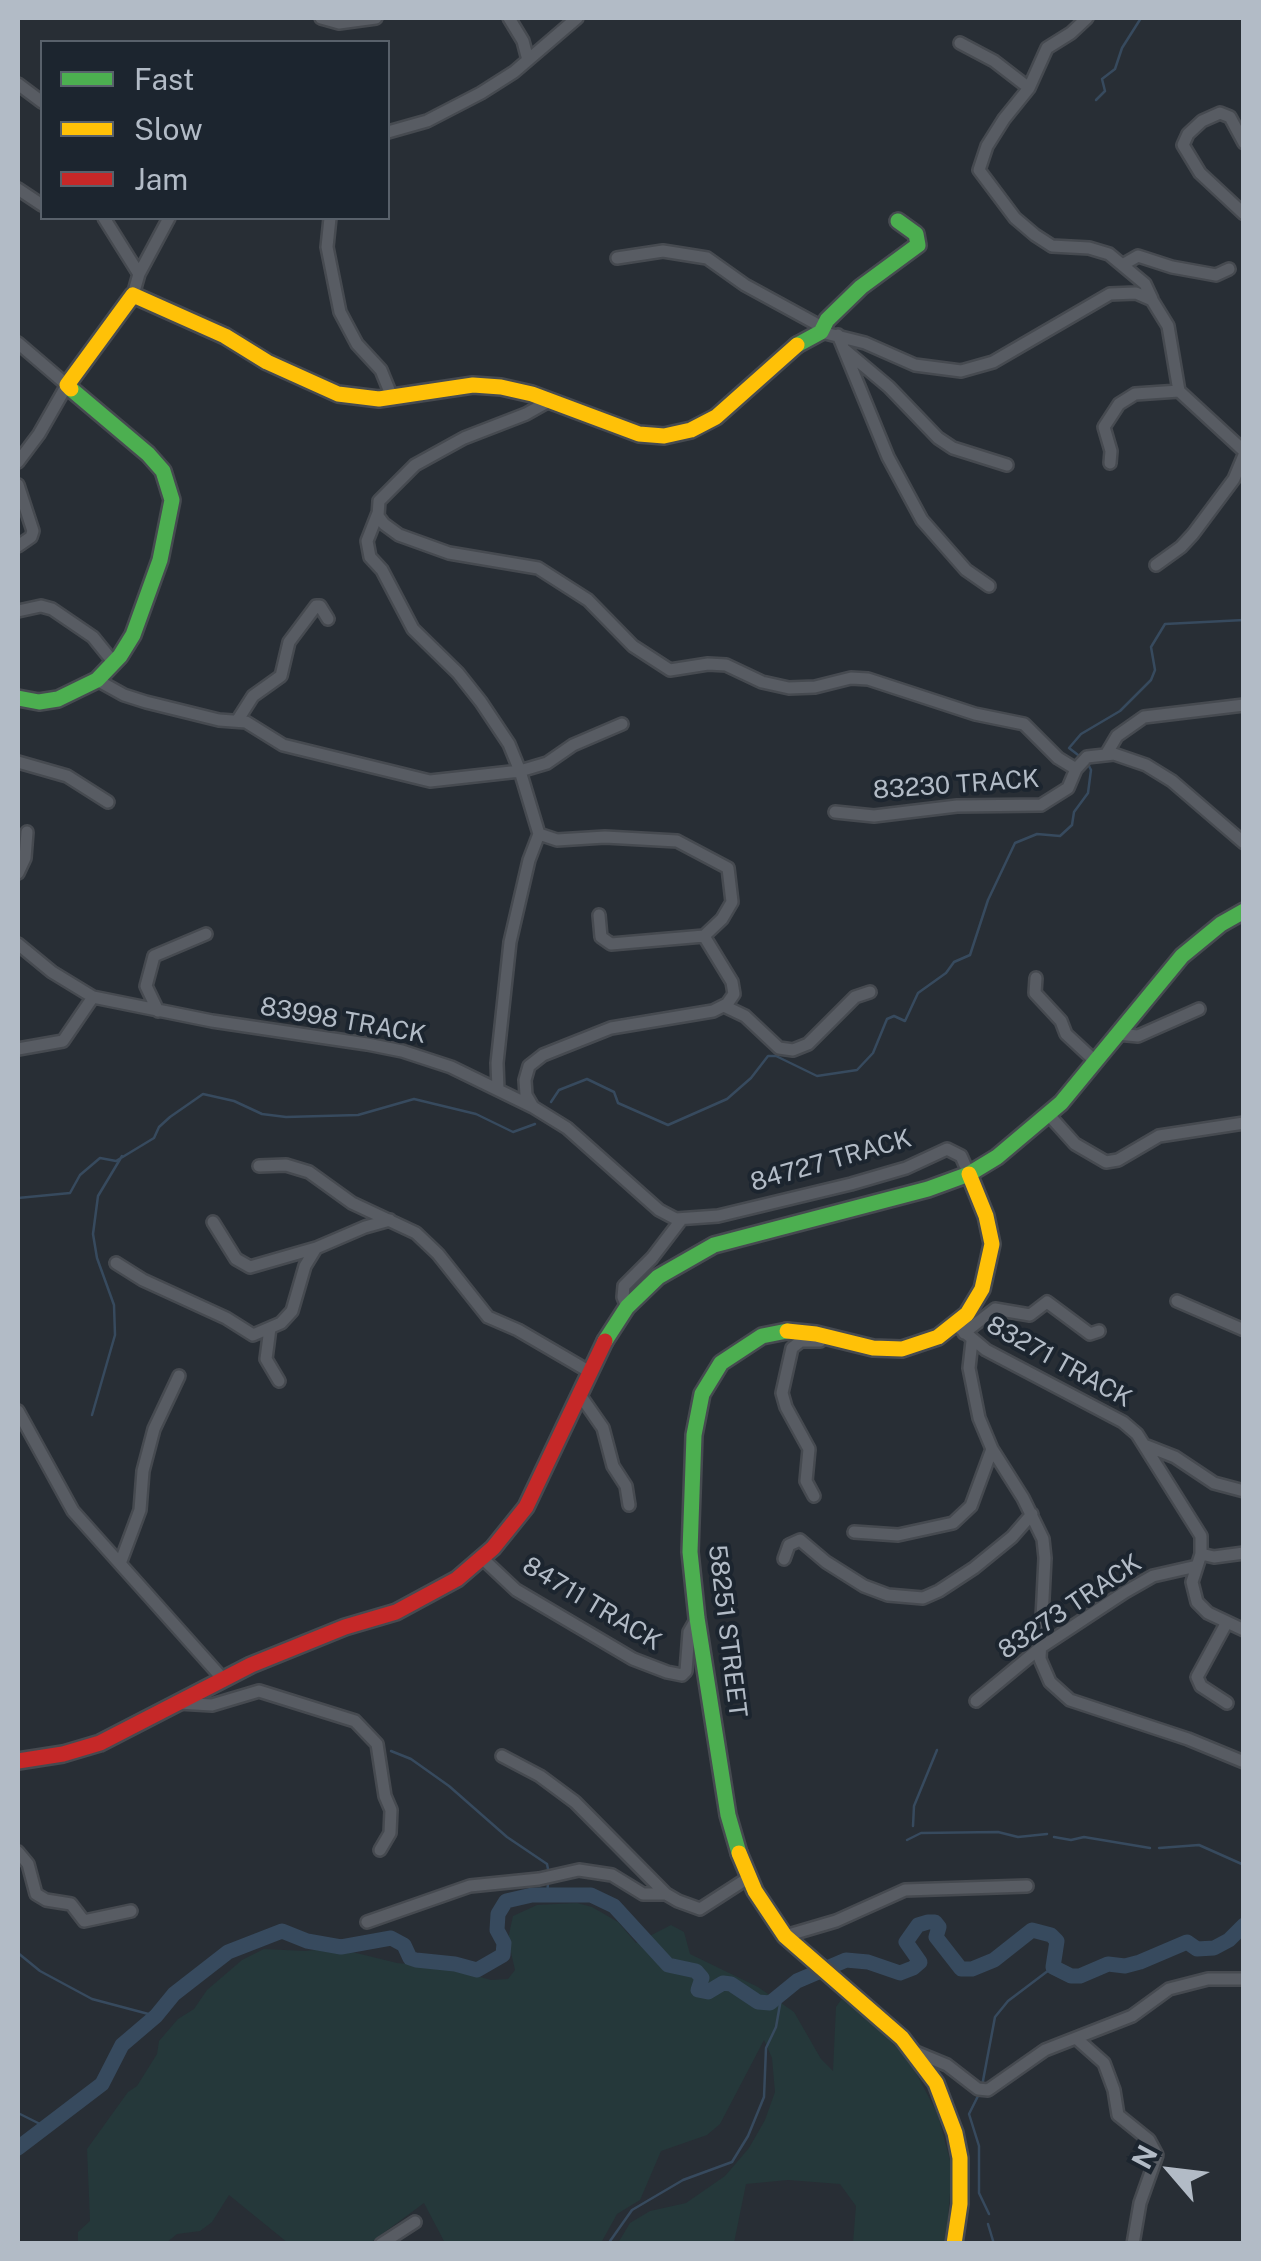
<!DOCTYPE html>
<style>
body{margin:0}
#map{position:relative;width:1261px;height:2261px;overflow:hidden;background:#282e35;font-family:"Public Sans",sans-serif}
canvas{display:block}
.frame{position:absolute;inset:0;border:20px solid #b2bbc6;pointer-events:none}
.legend{position:absolute;left:40px;top:40px;width:350px;height:180px;box-sizing:border-box;background:#1c252f;border:2px solid #58616b;margin:0;padding:12px 18px;list-style:none;font-size:30px;color:#b2bbc6}
.legend li{display:flex;align-items:center;gap:20px;height:50px}
.legend b{width:50px;border:2px solid #58616b}
.north{position:absolute;left:1121px;top:2121px;width:100px;height:100px;-webkit-text-stroke:8px #1c252f;paint-order:stroke;rotate:298deg;font-size:28px;font-weight:700;line-height:40px;text-align:center;color:#b2bbc6}
.north::after{content:'';display:block;margin:auto;width:35px;height:45px;background:#b2bbc6;clip-path:polygon(50% 0,100% 100%,50% 72%,0 100%)}
</style>
<div id="map">
<canvas width="1261" height="2261"></canvas>
<div class="frame"></div>
<ul class="legend">
<li><b style="height:12px;background:#4caf50"></b>Fast</li>
<li><b style="height:12px;background:#ffc107"></b>Slow</li>
<li><b style="height:12px;background:#c62828"></b>Jam</li>
</ul>
<div class="north">N</div>
</div>
<script>
const ctx = document.querySelector('canvas').getContext('2d');
ctx.lineJoin = 'round';
function fill(path, color) {
  ctx.fillStyle = color;
  ctx.fill(path, 'evenodd');
}
function toPath(rows) {
  const path = new Path2D();
  for (const r of rows) {
    path.moveTo(r[0], r[1]);
    for (let i = 2; i < r.length; i += 2) path.lineTo(r[i], r[i + 1]);
  }
  return path;
}
function trace(path, color, width, dash) {
  ctx.strokeStyle = color;
  ctx.lineWidth = width;
  ctx.lineCap = dash ? 'butt' : 'round';
  ctx.setLineDash(dash || []);
  ctx.stroke(path);
}
function label(font, color, halo, rows, align = 'center') {
  ctx.font = font + ' "Public Sans",sans-serif';
  ctx.lineWidth = 8;
  ctx.setLineDash([]);
  ctx.textBaseline = 'middle';
  ctx.strokeStyle = halo;
  ctx.fillStyle = color;
  for (const [text, x, y, turn = 0] of rows) {
    ctx.save();
    ctx.translate(x, y);
    ctx.rotate((+turn || 0) * Math.PI / 180);
    ctx.textAlign = isNaN(turn) ? turn : align;
    if (halo) ctx.strokeText(text, 0, 0);
    ctx.fillText(text, 0, 0);
    ctx.restore();
  }
}
const green = toPath([
 [577,1903,592,1907,618,1922,636,1943,671,1925,684,1932,690,1954,758,1987,794,2012,821,2059,833,2071,836,2007,841,2000,846,2000,869,2018,911,2063,938,2115,952,2168,946,2243,853,2243,856,2206,840,2184,788,2180,746,2184,734,2243,618,2243,630,2223,650,2211,686,2203,725,2176,749,2148,765,2120,775,2092,772,2058,764,2040,720,2124,707,2135,661,2151,640,2200,617,2214,601,2243,445,2243,424,2203,370,2243,288,2243,229,2195,212,2222,200,2231,177,2234,166,2243,78,2244,78,2232,90,2221,87,2149,128,2092,137,2086,157,2054,159,2041,178,2019,194,2009,207,1990,242,1960,264,1949,305,1951,336,1948,397,1963,444,1967,491,1980,508,1979,515,1970,508,1939,513,1916,537,1905]
]);
const stream = toPath([
 [1096,100,1105,91,1102,79,1115,69,1122,48,1141,18],
 [1082,758,1069,748,1081,734,1120,711,1151,680,1155,670,1151,647,1165,624,1244,620],
 [551,1102,559,1090,587,1079,614,1092,618,1103,668,1125,727,1099,751,1078,768,1056,776,1056,817,1076,857,1070,873,1053,887,1019,894,1016,905,1021,918,993,946,973,954,962,970,955,988,900,1015,843,1037,834,1060,836,1072,825,1074,812,1088,793,1091,770,1089,766],
 [18,1198,70,1193,80,1175,100,1158,116,1161,154,1138,159,1127,170,1117,203,1094,234,1101,262,1114,286,1117,358,1115,414,1099,476,1114,513,1132,535,1124],
 [92,1415,115,1335,114,1305,97,1258,93,1234,98,1196,122,1156],
 [391,1751,411,1759,449,1786,507,1837,547,1864,549,1874],
 [913,1826,914,1806,937,1750],
 [1054,1837,1071,1840,1084,1837,1150,1848],
 [907,1840,921,1833,998,1832,1018,1837,1047,1834],
 [1159,1848,1199,1845,1244,1865],
 [547,1897,548,1883],
 [18,1953,40,1971,92,1999,156,2016],
 [982,2086,995,2017,1008,2001,1053,1967],
 [978,2096,969,2114,979,2146,979,2193,989,2214],
 [18,2113,48,2128],
 [988,2224,994,2244],
 [608,2244,632,2210,683,2180,732,2162,748,2136,764,2097,766,2048,776,2027,782,1993]
]);
const river = toPath([
 [18,2148,102,2084,122,2045,156,2016,174,1994,228,1952,282,1931,307,1941,341,1947,391,1938,404,1945,410,1958,416,1960,455,1964,477,1970,503,1955,504,1943,497,1930,498,1914,506,1901,532,1895,591,1895,614,1906,668,1965,696,1971,702,1978,698,1990,708,1992,723,1983,731,1984,758,2002,770,2003,797,1981,846,1960,868,1962,900,1973,913,1968,920,1962,906,1942,918,1925,928,1922,935,1922,939,1927,936,1937,961,1969,972,1969,994,1960,1032,1930,1051,1935,1057,1941,1053,1967,1071,1976,1080,1976,1108,1964,1125,1966,1140,1962,1187,1942,1197,1949,1214,1948,1229,1940,1244,1925]
]);
const street = toPath([
 [321,18,339,23,376,18],
 [509,18,523,41,528,60],
 [1087,18,1071,33,1047,48,1029,88,1004,119,987,146,979,170,1015,218,1035,235,1052,246,1089,248,1109,254,1145,284,1152,299],
 [960,43,994,61,1029,88],
 [18,84,42,102],
 [388,132,427,121,481,93,514,72,577,18],
 [1244,143,1230,117,1220,113,1202,121,1188,134,1183,145,1200,173,1244,214],
 [18,189,42,205],
 [104,218,139,274],
 [330,218,327,247,340,312,357,344,381,370,392,397],
 [617,258,663,251,707,258,745,285,822,327],
 [1124,264,1138,256,1172,267,1216,275,1229,269],
 [133,295,139,274,169,218],
 [821,332,865,343,915,365,961,371,993,362,1110,294,1136,293,1152,300,1168,326,1179,391,1244,451],
 [838,335,888,457,922,520,966,570,989,586],
 [18,343,67,385,39,434,18,462],
 [845,350,889,387,938,438,953,448,1007,465],
 [549,401,526,414,464,438,415,465,379,501,378,516,384,524,399,535,449,553,538,568,588,600,633,646,670,670,708,664,726,665,762,682,789,688,815,687,851,678,868,679,975,714,1024,724,1058,758,1076,769],
 [1110,463,1111,451,1104,427,1119,404,1135,394,1179,391],
 [18,485,33,531,31,537,18,546],
 [378,513,367,541,370,557,382,570,413,629,458,673,481,702,509,744,520,771,547,763,573,745,622,724],
 [1156,565,1181,547,1193,534,1234,479,1244,455],
 [18,611,41,606,52,609,93,637,114,663],
 [97,680,124,695,146,702,219,720,246,722,283,745,430,781,520,771,539,834,529,860,510,942,497,1063,498,1090],
 [237,721,253,696,281,676,289,642,316,606,320,606,328,619],
 [1107,753,1117,736,1144,717,1244,705],
 [18,762,67,776,108,802],
 [835,812,874,816,957,806,1041,805,1068,788,1076,769,1087,757,1114,754,1146,765,1172,781,1244,843],
 [539,834,557,840,605,837,677,841,728,868,732,902,722,919,704,936],
 [18,873,25,858,27,832],
 [18,944,52,972,93,997,212,1021,367,1044,402,1051,451,1067,533,1107,567,1128,659,1210,676,1219,718,1216,851,1184,906,1168,947,1149,961,1156,969,1174],
 [1036,978,1035,993,1061,1021,1066,1034,1095,1061],
 [724,1006,745,1016,779,1048,793,1050,808,1044,855,997,870,992],
 [158,1011,146,986,154,956,206,934],
 [1117,1034,1138,1036,1199,1009],
 [18,1049,63,1041,93,997],
 [533,1107,526,1095,525,1080,529,1066,543,1055,611,1028,713,1011,727,1004,734,994,732,982,704,936,611,944,601,937,599,915],
 [1049,1115,1075,1144,1106,1162,1118,1160,1159,1136,1244,1123],
 [259,1166,286,1165,309,1172,352,1203,416,1233,438,1254,488,1317,518,1330,590,1372],
 [213,1222,236,1259,250,1267,316,1248],
 [116,1263,143,1280,226,1318,253,1335,281,1323,292,1311,305,1266,316,1248,365,1227,390,1220],
 [1177,1301,1244,1330],
 [627,1307,623,1297,624,1286,652,1258,681,1220],
 [956,1325,986,1350,1123,1422,1137,1434,1201,1536,1201,1554,1192,1582,1197,1602,1208,1613,1244,1630],
 [270,1328,266,1359,279,1381],
 [964,1333,995,1309,1030,1315,1047,1302,1090,1334,1099,1331],
 [972,1341,969,1368,979,1418,992,1449,1023,1498,1043,1539,1045,1558,1040,1659,1050,1682,1070,1700,1188,1739,1244,1762],
 [580,1395,603,1428,613,1466,626,1486,629,1505],
 [18,1411,73,1511,223,1679],
 [1147,1446,1175,1457,1214,1483,1244,1491],
 [814,1496,806,1481,809,1449,786,1407,782,1393,792,1348,801,1341,820,1341],
 [854,1532,898,1535,953,1523,971,1506,992,1449],
 [1201,1554,1214,1557,1244,1553],
 [482,1558,516,1590,633,1659,667,1672,682,1675,686,1671,689,1632,697,1618],
 [784,1559,789,1545,800,1540,826,1562,864,1586,888,1595,923,1598,939,1591,974,1568,1012,1537,1032,1514],
 [121,1561,140,1510,143,1471,154,1429,179,1376],
 [976,1701,1040,1648,1125,1592,1153,1576,1197,1566],
 [178,1703,212,1705,259,1691,355,1721,377,1744,385,1796,391,1810,390,1833,380,1850],
 [1227,1703,1201,1686,1197,1677,1227,1622],
 [502,1756,540,1776,575,1802,666,1894,678,1901,700,1909,748,1878],
 [18,1852,28,1864,36,1894,46,1900,71,1904,84,1921,131,1911],
 [367,1922,470,1886,539,1879,579,1870,612,1875,643,1894,666,1894],
 [785,1936,836,1921,905,1890,1027,1886],
 [1077,2039,1104,2063,1114,2090,1118,2115,1149,2140,1157,2155,1140,2203,1133,2244],
 [913,2051,947,2065,978,2089,988,2090,1045,2050,1132,2016,1169,1989,1208,1979,1244,1979],
 [381,2244,415,2222]
]);
const fast = toPath([
 [797,345,821,332,827,320,861,287,918,245,916,234,898,221],
 [18,698,39,702,58,699,97,680,120,656,133,635,160,560,172,500,163,471,148,454,71,389],
 [605,1341,627,1307,658,1277,714,1245,928,1189,969,1174,997,1157,1061,1103,1182,956,1221,924,1244,911],
 [739,1853,728,1815,697,1618,690,1552,694,1435,702,1394,721,1363,762,1336,787,1331]
]);
const slow = toPath([
 [71,389,67,385,133,295,225,336,267,362,338,394,379,399,473,385,501,387,532,394,639,434,664,436,691,430,716,417,797,345],
 [787,1331,816,1334,873,1348,902,1349,938,1337,967,1314,982,1289,992,1244,986,1216,969,1174],
 [739,1853,755,1891,785,1936,902,2038,936,2083,955,2133,960,2158,960,2204,954,2244]
]);
const jam = toPath([
 [18,1761,63,1754,100,1743,251,1665,345,1627,396,1612,457,1579,493,1548,526,1507,605,1341]
]);
const streetNames = [
 ["83230 TRACK",956,785,-4],
 ["83998 TRACK",343,1021,10],
 ["84727 TRACK",831,1161,-16],
 ["83271 TRACK",1059,1362,29],
 ["84711 TRACK",592,1604,31],
 ["83273 TRACK",1070,1607,-34],
 ["58251 STREET",727,1631,83]
];
fill(green, '#25383a');
trace(stream, '#374a5e', 2.5);
trace(river, '#374a5e', 15);
trace(street, '#464a50', 16);
trace(fast, '#464a50', 20);
trace(slow, '#464a50', 20);
trace(jam, '#464a50', 20);
trace(street, '#585c63', 11);
trace(fast, '#4caf50', 15);
trace(slow, '#ffc107', 15);
trace(jam, '#c62828', 15);
label('25px', '#b2bbc6', '#1c252f', streetNames);
</script>
